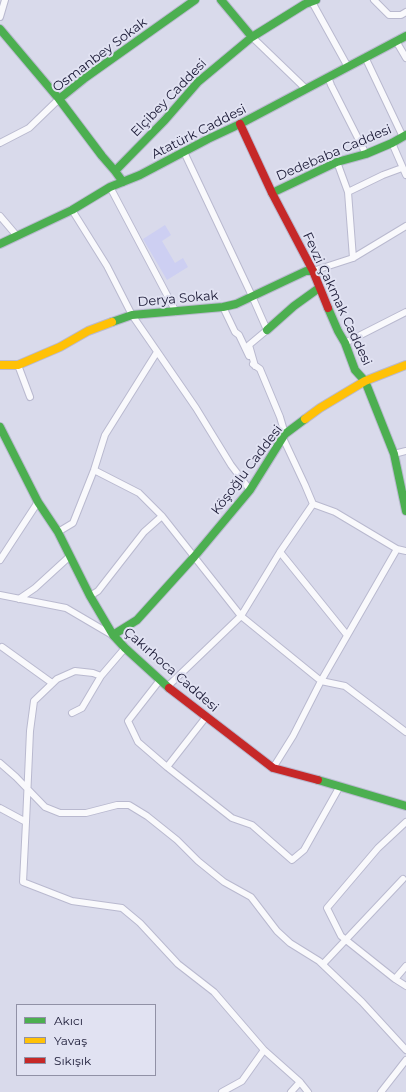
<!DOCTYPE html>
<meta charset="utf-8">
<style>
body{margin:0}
#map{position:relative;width:406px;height:1092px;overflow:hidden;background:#d9daeb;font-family:Montserrat,sans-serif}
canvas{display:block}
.legend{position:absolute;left:16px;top:1004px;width:140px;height:72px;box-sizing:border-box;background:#e1e2f2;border:1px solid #9191a6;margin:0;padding:5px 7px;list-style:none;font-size:12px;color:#191834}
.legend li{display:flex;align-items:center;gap:8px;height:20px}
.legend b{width:20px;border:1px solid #9191a6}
</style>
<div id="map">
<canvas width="406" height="1092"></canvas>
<ul class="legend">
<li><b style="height:5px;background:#4caf50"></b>Akıcı</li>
<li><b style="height:5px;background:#ffc107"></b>Yavaş</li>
<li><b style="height:5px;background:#c62828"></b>Sıkışık</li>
</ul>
</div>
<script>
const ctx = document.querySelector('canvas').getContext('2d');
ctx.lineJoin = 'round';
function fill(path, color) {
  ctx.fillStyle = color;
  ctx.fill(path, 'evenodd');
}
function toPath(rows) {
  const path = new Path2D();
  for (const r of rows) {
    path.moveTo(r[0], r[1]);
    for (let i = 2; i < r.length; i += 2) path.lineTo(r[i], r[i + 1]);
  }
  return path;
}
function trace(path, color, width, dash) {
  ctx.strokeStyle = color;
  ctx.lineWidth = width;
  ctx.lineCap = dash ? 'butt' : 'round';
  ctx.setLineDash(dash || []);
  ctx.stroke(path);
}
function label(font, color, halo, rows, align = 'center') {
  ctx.font = font + ' Montserrat,sans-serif';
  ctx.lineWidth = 4;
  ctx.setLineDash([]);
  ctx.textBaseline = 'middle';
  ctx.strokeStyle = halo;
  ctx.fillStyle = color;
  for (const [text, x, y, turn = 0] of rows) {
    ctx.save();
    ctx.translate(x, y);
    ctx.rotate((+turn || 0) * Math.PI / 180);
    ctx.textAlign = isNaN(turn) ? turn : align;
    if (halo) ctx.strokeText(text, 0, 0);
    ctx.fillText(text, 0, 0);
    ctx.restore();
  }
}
const built = toPath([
 [165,225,171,235,162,241,175,263,183,258,188,267,167,280,143,239]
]);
const street = toPath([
 [374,0,389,15,401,15,406,12],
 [312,2,348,67],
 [0,17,5,0],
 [252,37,306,89],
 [396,41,406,58],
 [365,57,403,137],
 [328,77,331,85,366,154],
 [0,143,29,128,59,99],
 [392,143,406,175],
 [184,152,252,296,267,330,249,345,255,366],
 [337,162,348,192,353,258],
 [110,187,176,312],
 [348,192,383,175,402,168],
 [72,210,107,266,132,315,196,408,231,465,250,490],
 [0,216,17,236],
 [313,271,353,258,406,226],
 [223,307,235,332,239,335,249,356],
 [345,343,406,312],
 [253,364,260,369,280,417,285,434],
 [18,365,30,397],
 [283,438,305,485,313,504,335,512,397,549,406,551],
 [394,454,406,451],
 [94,470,139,493,162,516,241,616,321,681,345,686,406,732],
 [58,532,73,523,94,470,105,435,157,352],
 [280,552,347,635],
 [0,560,38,502],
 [0,595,66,608,112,635],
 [90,596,98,591,144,532,162,516],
 [19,599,35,588,70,556],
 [2,647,52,683],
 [160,680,128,721,138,742,167,767],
 [168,686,241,616,280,552,313,504],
 [72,713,82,708,101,676],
 [206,717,167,767,232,818,252,825,292,860,304,850,340,786],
 [0,763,16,777,45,807,60,813,86,813,117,805,129,805,147,816,177,840,198,861,224,882,251,897,277,931,290,943,319,961,362,1002,406,1050],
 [273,768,293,736,321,681,397,549],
 [0,808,26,822,30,731,34,701,57,679,75,671,93,673,101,676,125,648],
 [26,822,23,882,72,901,122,908,140,923,178,964,214,992,264,1050,300,1082,308,1092],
 [406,822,378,848,327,908,341,936,395,979,406,986],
 [323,964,403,879],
 [395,979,406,966],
 [222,1092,242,1081,264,1050],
 [291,1092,300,1082],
 [381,1092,406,1060]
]);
const fast = toPath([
 [221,0,252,37],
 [0,29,59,99,102,156,115,171],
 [59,99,85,78,195,0],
 [123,182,115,171,165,120,198,82,252,37,305,4,316,0],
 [272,193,337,162,366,154,392,143,406,135],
 [0,244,72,210,110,187,140,175,208,139,240,124,406,36],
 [328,308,338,331,345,343,355,370,365,381,394,454,406,511],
 [112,322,132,315,223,307,236,304,306,271,313,271],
 [267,330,294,306,319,288],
 [0,427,38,502,58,532,90,596,113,635,125,648,169,688],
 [113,635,137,620,194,557,250,490,285,434,305,419],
 [318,780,406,806]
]);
const slow = toPath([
 [0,365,18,365,60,347,88,331,112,322],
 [305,419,320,408,365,381,406,365]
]);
const jam = toPath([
 [240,124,272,193,313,271,328,308],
 [169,688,273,768,318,780]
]);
const streetNames = [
 ["Osmanbey Sokak",100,55,-37],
 ["Elçibey Caddesi",169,98,-46],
 ["Atatürk Caddesi",199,132,-27],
 ["Dedebaba Caddesi",334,153,-23],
 ["Derya Sokak",178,299,-5],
 ["Fevzi Çakmak Caddesi",337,299,65],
 ["Köşoğlu Caddesi",247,470,-53],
 ["Çakırhoca Caddesi",171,670,41]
];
fill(built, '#cdcff2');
trace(street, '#b9b9cf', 8);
trace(fast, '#b9b9cf', 10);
trace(slow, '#b9b9cf', 10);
trace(jam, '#b9b9cf', 10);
trace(street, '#f9f9fc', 6);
trace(fast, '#4caf50', 8);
trace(slow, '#ffc107', 8);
trace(jam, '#c62828', 8);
label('13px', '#191834', '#e1e2f2', streetNames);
</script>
